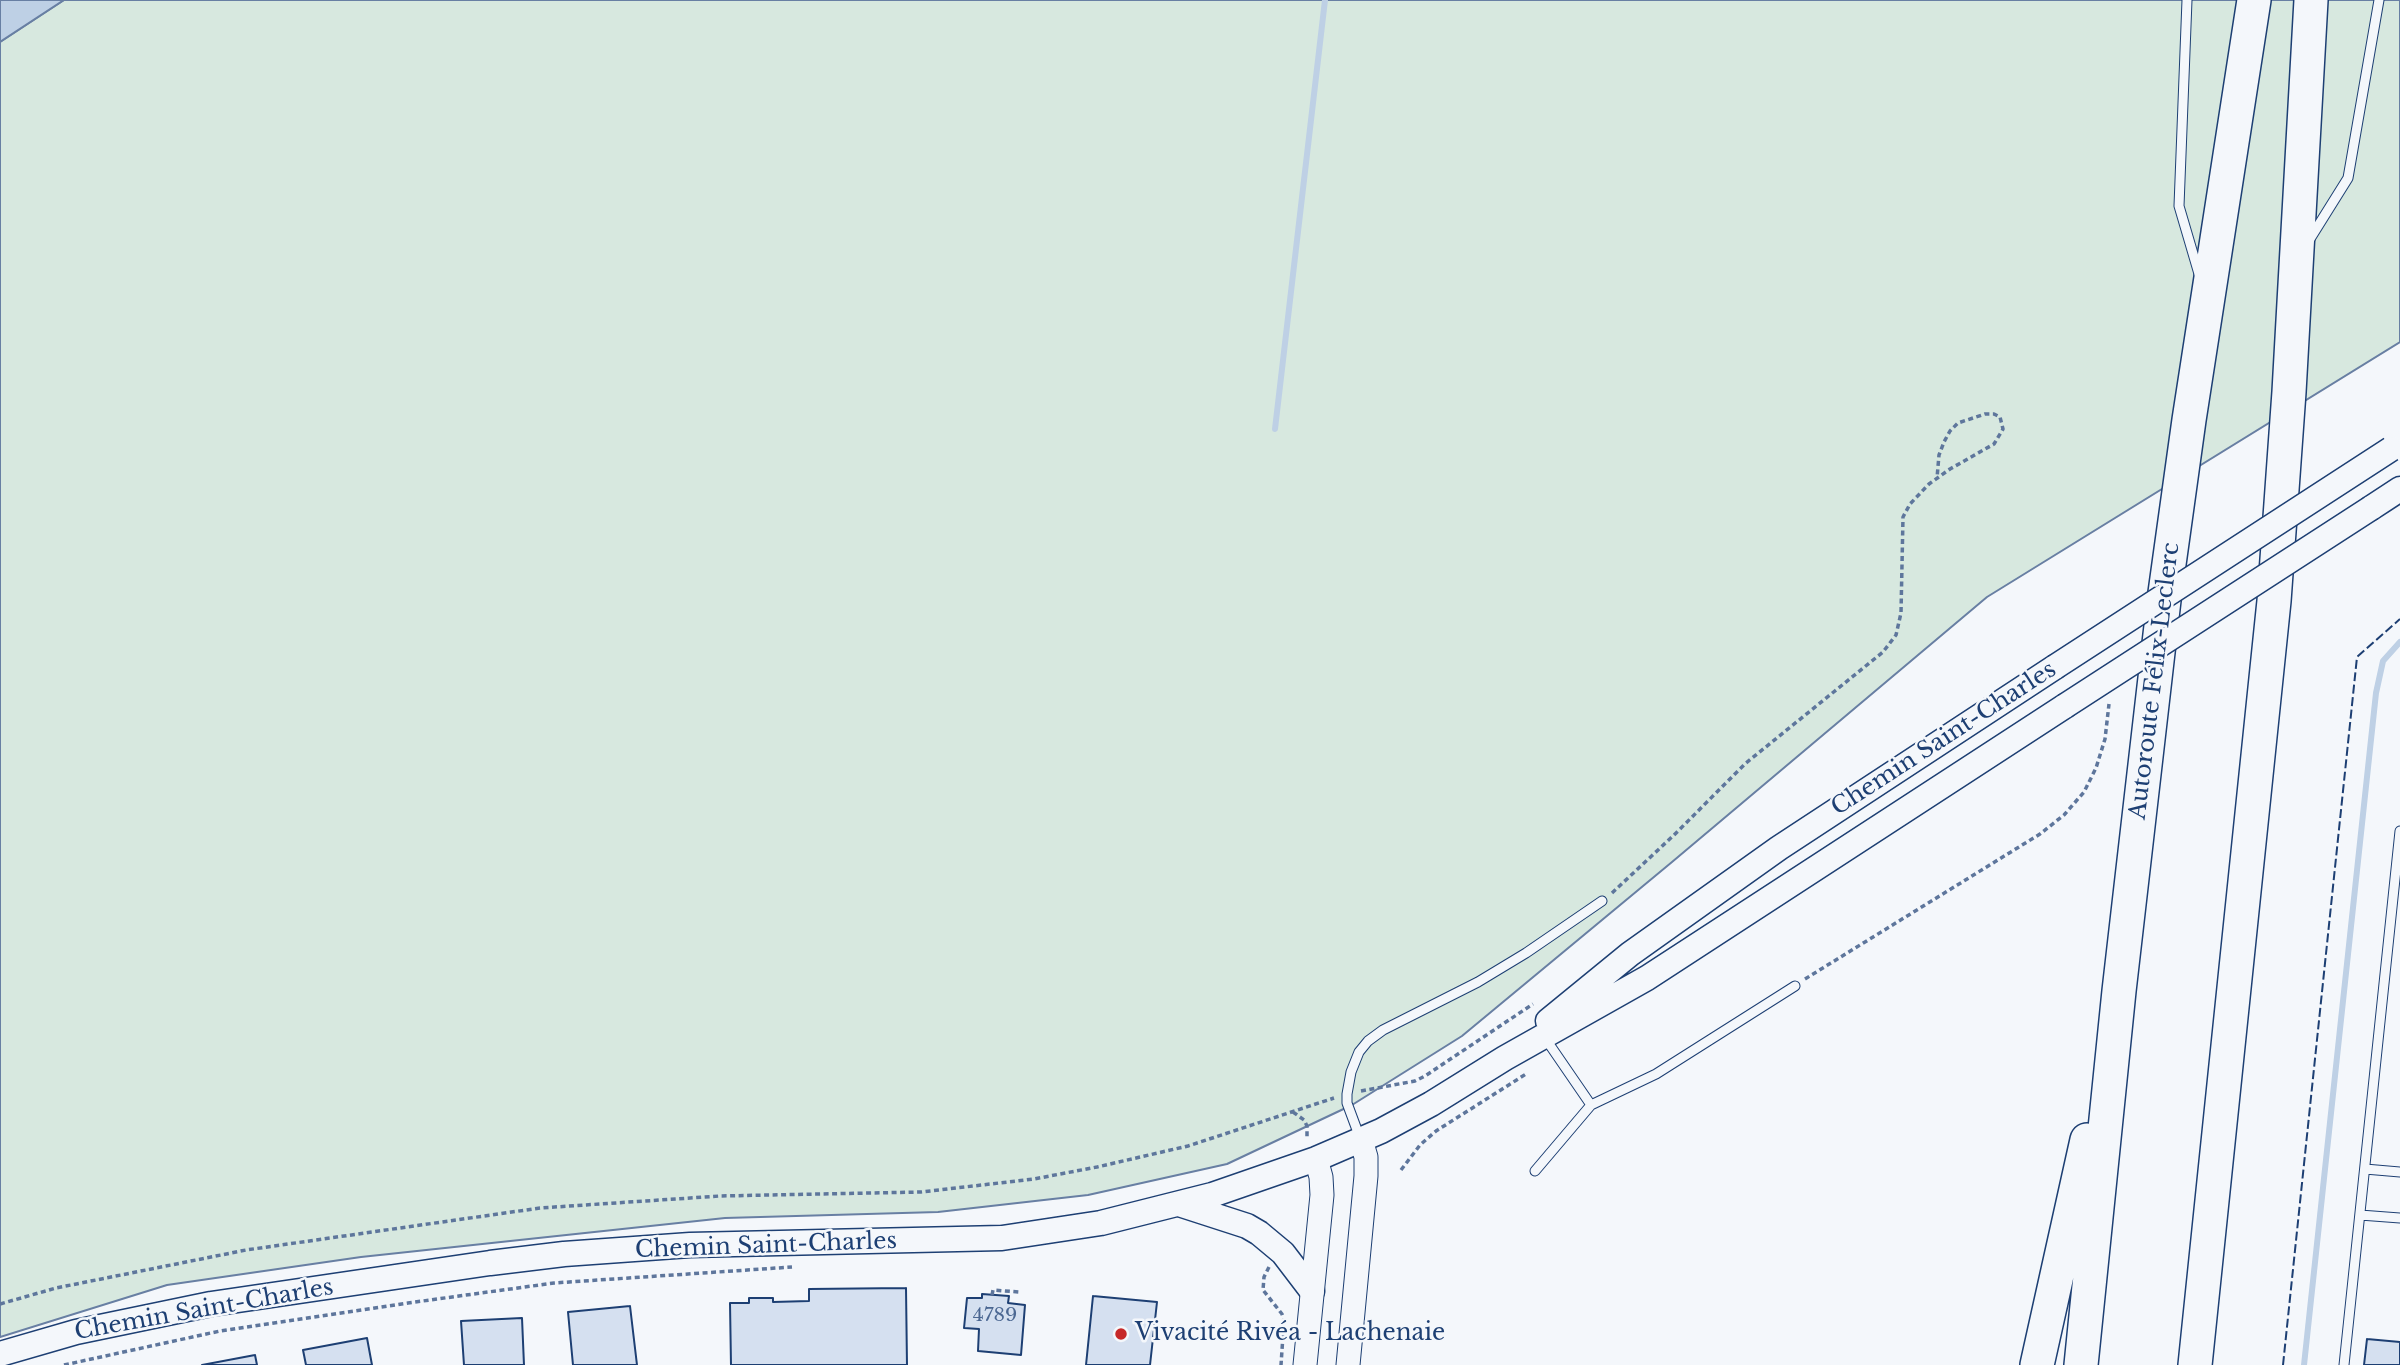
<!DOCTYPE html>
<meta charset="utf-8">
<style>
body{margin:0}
canvas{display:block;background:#f4f7fb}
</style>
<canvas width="2400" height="1365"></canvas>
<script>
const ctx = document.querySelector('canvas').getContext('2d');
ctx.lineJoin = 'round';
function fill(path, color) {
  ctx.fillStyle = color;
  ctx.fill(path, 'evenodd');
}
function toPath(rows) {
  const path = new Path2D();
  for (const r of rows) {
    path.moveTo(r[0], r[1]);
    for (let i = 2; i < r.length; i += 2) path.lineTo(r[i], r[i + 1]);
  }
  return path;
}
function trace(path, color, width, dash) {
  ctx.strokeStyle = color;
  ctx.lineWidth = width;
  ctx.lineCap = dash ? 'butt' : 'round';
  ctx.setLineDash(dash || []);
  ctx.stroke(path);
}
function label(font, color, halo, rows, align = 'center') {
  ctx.font = font + ' "Libre Baskerville",serif';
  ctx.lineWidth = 5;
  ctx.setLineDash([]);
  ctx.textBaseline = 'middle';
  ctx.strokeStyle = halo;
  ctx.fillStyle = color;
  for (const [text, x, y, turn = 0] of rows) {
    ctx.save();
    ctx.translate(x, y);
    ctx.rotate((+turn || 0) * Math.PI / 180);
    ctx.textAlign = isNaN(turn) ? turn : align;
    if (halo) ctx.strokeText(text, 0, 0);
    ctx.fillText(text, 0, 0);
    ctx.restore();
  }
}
const green = toPath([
 [64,0,2400,0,2400,342,1987,597,1672,862,1462,1036,1352,1105,1227,1164,1088,1195,938,1212,725,1218,361,1257,167,1285,0,1337,0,42,64,0]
]);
const water = toPath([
 [0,0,64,0,0,42,0,0]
]);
const stream = toPath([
 [1275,429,1325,0],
 [2304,1365,2376,693,2383,661,2400,642]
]);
const building = toPath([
 [906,1288,907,1365,731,1365,730,1303,749,1303,749,1298,773,1298,773,1302,809,1301,809,1289,906,1288],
 [982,1294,1009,1296,1008,1303,1025,1305,1021,1355,978,1351,979,1329,964,1328,967,1298,982,1298,982,1294],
 [1093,1296,1157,1302,1150,1365,1086,1365,1093,1296],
 [630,1306,637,1365,573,1365,568,1312,630,1306],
 [522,1318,524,1365,464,1365,461,1321,522,1318],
 [367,1338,372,1365,306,1365,303,1350,367,1338],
 [2367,1339,2400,1342,2400,1365,2364,1365,2367,1339],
 [255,1355,257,1365,202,1365,255,1355]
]);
const path = toPath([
 [1612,893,1674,835,1746,763,1883,652,1896,635,1901,613,1903,517,1910,504,1929,484,1950,469,1994,444,2003,429,2000,417,1994,414,1985,414,1958,423,1950,431,1944,442,1939,455,1937,478],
 [1805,979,2040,834,2064,815,2084,792,2096,768,2105,739,2109,704],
 [1361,1091,1415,1081,1425,1076,1533,1004],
 [1293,1112,1304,1120,1307,1126,1307,1138],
 [1401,1170,1420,1145,1436,1131,1526,1074],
 [1269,1267,1264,1277,1263,1290,1282,1314,1284,1320,1281,1365],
 [992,1295,993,1290,1019,1292],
 [0,1304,56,1288,246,1250,540,1208,720,1196,921,1192,1034,1179,1097,1167,1188,1146,1334,1098],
 [64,1365,220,1331,408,1303,554,1283,792,1267]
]);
const service = toPath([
 [2187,0,2179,206,2199,274],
 [2308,242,2348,178,2379,0],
 [1545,1038,1591,1105],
 [1360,1138,1347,1103,1347,1094,1351,1072,1359,1052,1368,1041,1383,1030,1478,982,1526,953,1602,901],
 [2365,1169,2400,1172],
 [1535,1171,1591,1105,1656,1074,1795,986],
 [2360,1215,2400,1218],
 [2344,1365,2400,831]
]);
const tertiary = toPath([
 [1305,1365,1322,1195,1321,1177,1316,1159],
 [1348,1365,1366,1176,1366,1157,1361,1140]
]);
const secondary = toPath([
 [2371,508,2400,489],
 [1548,1021,1630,954,1779,848,2055,667],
 [1179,1204,1247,1226,1259,1233,1283,1253,1312,1291],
 [0,1354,76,1332,211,1304,490,1263,564,1254,690,1245,1002,1238,1101,1223,1212,1195,1316,1159,1381,1131,1431,1104,1505,1058,1647,978,2065,706]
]);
const motorway = toPath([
 [2037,1365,2087,1140],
 [2081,1365,2119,991,2164,600,2189,420,2254,0],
 [2195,1365,2274,601,2289,392,2311,0]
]);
const secondaryBridge = toPath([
 [2055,667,2391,449],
 [2065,706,2371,508]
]);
const fence = toPath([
 [2283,1365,2357,657,2400,619]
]);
const markers = [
 [1121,1334,7,"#c62828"]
];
const numberNames = [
 ["4789",995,1316]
];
const streetNames = [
 ["Autoroute Félix-Leclerc",2155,681,-83],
 ["Chemin Saint-Charles",1944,739,-33],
 ["Chemin Saint-Charles",766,1246,-2],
 ["Chemin Saint-Charles",204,1310,-10]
];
const poiNames = [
 ["Vivacité Rivéa - Lachenaie",1135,1334]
];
fill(green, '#d7e8df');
trace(green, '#687fa3', 2);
fill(water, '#bed0e5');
trace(water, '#687fa3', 2);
trace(stream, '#bed0e5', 6);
fill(building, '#d5e0f0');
trace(building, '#1d3f73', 2);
trace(service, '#1d3f73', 11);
trace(tertiary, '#1d3f73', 25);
trace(secondary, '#1d3f73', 27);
trace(motorway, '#1d3f73', 36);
trace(path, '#5e769c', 3.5, [5, 3.5]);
trace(service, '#f4f7fb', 9);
trace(tertiary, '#f4f7fb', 23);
trace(secondary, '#f4f7fb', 24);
trace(motorway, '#f4f7fb', 33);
trace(secondaryBridge, '#1d3f73', 27, []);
trace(secondaryBridge, '#f4f7fb', 24);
trace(fence, '#1d3f73', 2, [9, 3.5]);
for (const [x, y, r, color] of markers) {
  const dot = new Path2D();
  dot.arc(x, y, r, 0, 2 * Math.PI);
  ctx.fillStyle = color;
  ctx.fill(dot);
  trace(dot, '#f4f7fb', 2.5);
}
label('19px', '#4b6792', null, numberNames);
label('23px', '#1d3f73', '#f4f7fb', streetNames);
label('23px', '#1d3f73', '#f4f7fb', poiNames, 'left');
</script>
